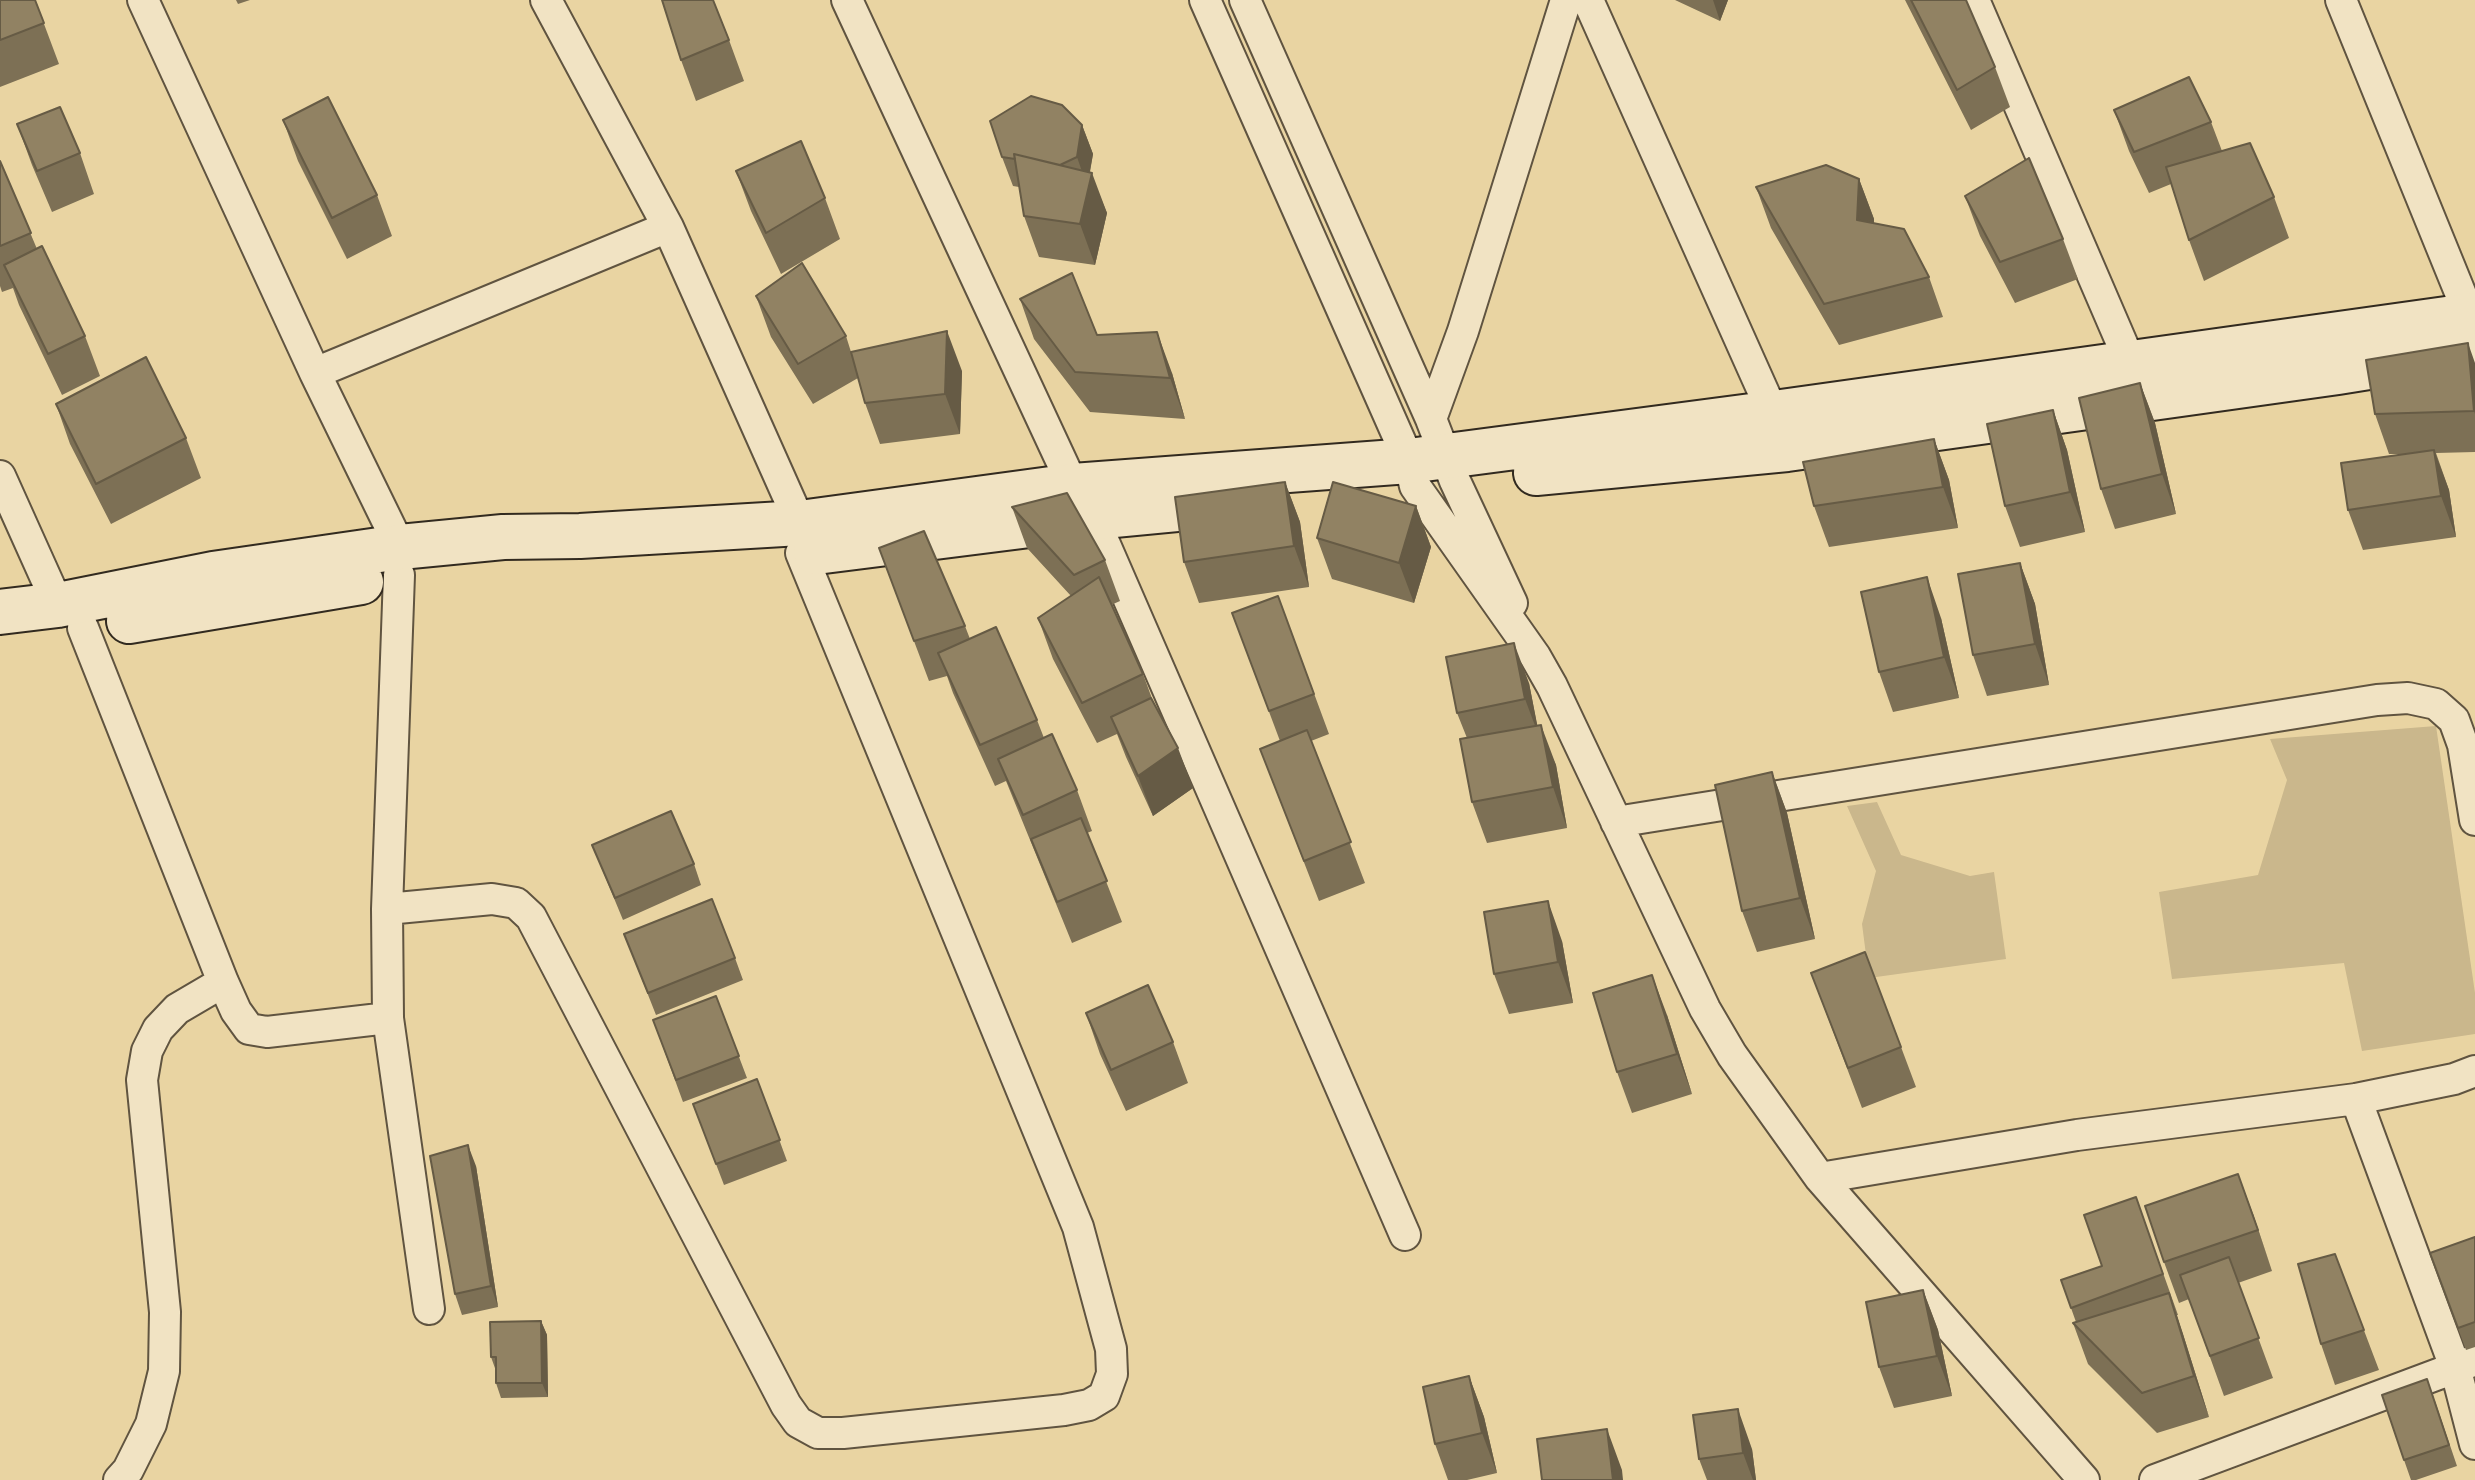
<!DOCTYPE html>
<style>
body{margin:0}
canvas{display:block;background:#e9d4a2}
</style>
<canvas width="2475" height="1480"></canvas>
<script>
const ctx = document.querySelector('canvas').getContext('2d');
ctx.lineJoin = 'round';
function fill(path, color) {
  ctx.fillStyle = color;
  ctx.fill(path, 'evenodd');
}
function toPath(rows) {
  const path = new Path2D();
  for (const r of rows) {
    path.moveTo(r[0], r[1]);
    for (let i = 2; i < r.length; i += 2) path.lineTo(r[i], r[i + 1]);
  }
  return path;
}
function trace(path, color, width, dash) {
  ctx.strokeStyle = color;
  ctx.lineWidth = width;
  ctx.lineCap = dash ? 'butt' : 'round';
  ctx.setLineDash(dash || []);
  ctx.stroke(path);
}
const green = toPath([
 [2436,726,2475,993,2475,1034,2362,1051,2344,963,2172,979,2159,892,2258,875,2287,780,2270,739],
 [1877,802,1901,855,1970,876,1994,872,2006,959,1869,978,1862,924,1876,871,1847,806]
]);
const street = toPath([
 [143,0,315,373,400,547],
 [546,0,668,227,800,523],
 [847,0,1073,486],
 [1205,0,1409,461,1415,486,1535,656,1552,686,1705,1009,1732,1055,1820,1178,2084,1480],
 [1245,0,1431,419,1455,481,1512,603],
 [1588,0,1780,429],
 [1974,0,2130,362],
 [2341,0,2475,329],
 [315,373,668,227],
 [1431,419,1463,331,1566,0],
 [0,476,58,605],
 [1093,517,1405,1235],
 [399,575,387,909,388,1018,429,1309],
 [83,628,223,982,236,1011,249,1029,267,1032,388,1018],
 [1616,822,2377,700,2408,698,2436,704,2454,720,2463,745,2475,820],
 [387,909,492,899,516,903,531,917,786,1405,798,1422,818,1433,843,1433,1064,1410,1089,1405,1104,1396,1112,1374,1111,1349,1078,1227,801,553],
 [2356,1099,2455,1367,2475,1444],
 [1820,1178,2077,1135,2356,1099,2454,1079,2475,1071],
 [119,1480,128,1470,151,1424,164,1371,165,1312,142,1080,147,1051,158,1029,177,1009,223,982],
 [2155,1480,2473,1361]
]);
const secondary = toPath([
 [1536,473,1787,449,2338,372,2475,350],
 [816,552,1093,517,1229,504],
 [0,612,58,605,213,574,400,547,503,537,580,536,800,523,1073,486,1409,461,1774,413,2475,315],
 [129,621,361,582]
]);
const wall = toPath([
 [0,0,35,0,59,64,0,87],
 [236,0,250,0,238,4],
 [1675,0,1728,0,1720,21],
 [1905,0,1966,0,1995,67,2010,107,1971,130],
 [729,40,744,81,696,101,681,60],
 [2114,110,2211,122,2222,151,2274,197,2289,238,2204,281,2189,240,2171,184,2149,193,2129,151],
 [283,120,377,195,392,236,347,259,298,161],
 [17,124,80,153,94,194,52,212,32,165],
 [1082,125,1093,154,1090,172,1107,213,1095,265,1039,257,1024,216,1019,187,1013,186,1002,157],
 [0,161,37,249,85,336,100,376,62,395,19,305,13,288,2,292,0,286],
 [736,171,825,198,840,239,781,274,751,211],
 [1859,179,1874,219,1874,223,1929,277,1943,317,1839,345,1771,228,1756,187],
 [1965,196,2063,239,2078,279,2015,303,1980,236],
 [756,296,846,336,851,352,962,371,960,434,880,444,865,403,858,378,813,404,771,337],
 [1020,299,1172,373,1185,419,1090,412,1034,339],
 [2475,363,2475,452,2436,453,2449,490,2456,537,2363,550,2348,510,2404,454,2389,454,2375,414],
 [2140,383,2155,423,2176,514,2115,529,2101,489],
 [56,404,186,438,201,478,111,524,70,444],
 [2053,410,2067,450,2085,532,2020,547,2005,506],
 [1934,439,1949,480,1958,528,1829,547,1814,506],
 [1285,482,1300,522,1309,587,1199,603,1184,562],
 [1416,506,1431,547,1414,603,1332,579,1317,538],
 [1012,507,1105,560,1120,601,1111,605,1143,674,1154,704,1193,788,1153,816,1126,757,1117,734,1097,743,1053,659,1038,618,1071,596,1027,548],
 [879,548,965,626,970,639,1037,720,1044,738,1077,790,1092,831,1087,833,1122,922,1072,943,1006,781,995,786,953,693,947,676,929,681],
 [2020,563,2035,604,2049,685,1987,696,1973,655],
 [1278,596,1329,734,1311,741,1365,883,1319,901,1260,749,1280,741,1232,613],
 [1941,618,1959,698,1893,712,1879,672],
 [1529,683,1537,725,1556,765,1567,828,1487,843,1472,802,1467,738,1457,713],
 [1772,772,1787,813,1815,939,1757,952,1742,911],
 [592,845,694,864,701,885,623,920],
 [624,934,735,958,743,980,656,1015],
 [1562,941,1573,1003,1509,1014,1494,974],
 [1811,973,1901,1047,1916,1087,1862,1108],
 [716,996,747,1078,683,1102,653,1020],
 [1086,1013,1173,1042,1188,1083,1126,1111,1100,1054],
 [1667,1015,1692,1094,1632,1113,1617,1072],
 [757,1079,787,1161,724,1185,693,1104],
 [476,1166,498,1307,462,1315,455,1294],
 [2136,1197,2178,1315,2177,1315,2209,1417,2157,1433,2088,1364,2073,1323,2076,1322,2061,1280,2102,1266],
 [2253,1214,2272,1271,2238,1283,2273,1378,2224,1396,2189,1299,2179,1303,2164,1262],
 [2475,1237,2475,1347,2466,1350,2430,1253],
 [2335,1254,2379,1370,2335,1385,2321,1344],
 [1923,1290,1938,1330,1952,1396,1894,1408,1879,1367],
 [541,1321,547,1335,548,1397,501,1398,496,1383,496,1371,491,1357],
 [1469,1376,1484,1417,1497,1473,1467,1480,1448,1480,1435,1444],
 [2435,1401,2457,1466,2416,1480,2411,1480,2404,1460],
 [1752,1449,1756,1480,1707,1480,1699,1459]
]);
const shadedWall = toPath([
 [1713,0,1728,0,1720,21],
 [1082,125,1093,154,1087,186,1077,157],
 [1092,173,1107,213,1095,265,1080,224],
 [1859,179,1874,219,1872,260,1857,220],
 [947,331,962,371,960,434,945,394],
 [1157,332,1172,373,1185,419,1170,378],
 [2468,343,2475,363,2475,414,2474,411],
 [2140,383,2155,423,2176,514,2162,474],
 [2053,410,2067,450,2085,532,2070,492],
 [1934,439,1949,480,1958,528,1943,487],
 [2434,450,2449,490,2456,537,2441,496],
 [1285,482,1300,522,1309,587,1294,546],
 [1416,506,1431,547,1414,603,1399,563],
 [2020,563,2035,604,2049,685,2035,644],
 [1927,577,1941,618,1959,698,1944,657],
 [1514,643,1529,683,1540,739,1525,699],
 [1541,725,1556,765,1567,828,1553,787],
 [1178,748,1193,788,1153,816,1138,776],
 [1772,772,1787,813,1815,939,1800,898],
 [1548,901,1562,941,1573,1003,1558,962],
 [1652,975,1667,1015,1692,1094,1677,1054],
 [468,1145,476,1166,498,1307,491,1286],
 [2238,1174,2253,1214,2272,1271,2258,1230],
 [1923,1290,1938,1330,1952,1396,1937,1356],
 [2169,1293,2183,1334,2209,1417,2194,1376],
 [541,1321,547,1335,548,1397,542,1383],
 [1469,1376,1484,1417,1497,1473,1482,1433],
 [1738,1409,1752,1449,1756,1480,1753,1480,1743,1453],
 [1607,1429,1622,1470,1623,1480,1613,1480]
]);
const building = toPath([
 [0,0,35,0,44,23,0,40,0,0],
 [662,0,713,0,729,40,681,60,662,0],
 [1911,0,1966,0,1995,67,1957,90,1911,0],
 [2189,77,2211,122,2134,152,2114,110,2189,77],
 [1031,96,1062,105,1082,125,1077,157,1060,165,1014,154,1015,159,1002,157,990,121,1031,96],
 [328,97,377,195,332,218,283,120,328,97],
 [60,107,80,153,37,171,17,124,60,107],
 [801,141,825,198,766,233,736,171,801,141],
 [2250,143,2274,197,2189,240,2166,167,2250,143],
 [1014,154,1092,173,1080,224,1024,216,1014,154],
 [2029,158,2063,239,2000,262,1965,196,2029,158],
 [0,161,31,233,0,246,0,161],
 [1826,165,1859,179,1857,220,1904,229,1929,277,1824,304,1756,187,1826,165],
 [42,246,85,336,48,354,4,265,42,246],
 [802,263,846,336,798,364,756,296,802,263],
 [1072,273,1097,335,1157,332,1170,378,1075,372,1020,299,1072,273],
 [947,331,945,394,865,403,851,352,947,331],
 [2468,343,2474,411,2375,414,2366,360,2468,343],
 [146,357,186,438,96,484,56,404,146,357],
 [2140,383,2162,474,2101,489,2079,398,2140,383],
 [2053,410,2070,492,2005,506,1987,424,2053,410],
 [1934,439,1943,487,1814,506,1803,462,1934,439],
 [2434,450,2441,496,2348,510,2341,463,2434,450],
 [1285,482,1294,546,1184,562,1175,497,1285,482],
 [1333,482,1416,506,1399,563,1317,538,1333,482],
 [1067,493,1105,560,1074,575,1012,507,1067,493],
 [924,531,965,626,914,641,879,548,924,531],
 [2020,563,2035,644,1973,655,1958,574,2020,563],
 [1099,577,1143,674,1082,703,1038,618,1099,577],
 [1927,577,1944,657,1879,672,1861,592,1927,577],
 [1278,596,1314,694,1269,711,1232,613,1278,596],
 [996,627,1037,720,980,745,938,653,996,627],
 [1514,643,1525,699,1457,713,1446,657,1514,643],
 [1151,698,1178,748,1138,776,1111,717,1151,698],
 [1541,725,1553,787,1472,802,1460,739,1541,725],
 [1307,730,1351,842,1304,861,1260,749,1307,730],
 [1052,734,1077,790,1023,815,998,759,1052,734],
 [1772,772,1800,898,1742,911,1715,785,1772,772],
 [671,811,694,864,615,898,592,845,671,811],
 [1081,818,1107,881,1057,902,1031,839,1081,818],
 [712,899,735,958,648,993,624,934,712,899],
 [1548,901,1558,962,1494,974,1484,912,1548,901],
 [1865,952,1901,1047,1848,1068,1811,973,1865,952],
 [1652,975,1677,1054,1617,1072,1593,993,1652,975],
 [1148,985,1173,1042,1111,1070,1086,1013,1148,985],
 [716,996,739,1056,676,1080,653,1020,716,996],
 [757,1079,780,1140,716,1164,693,1104,757,1079],
 [468,1145,491,1286,455,1294,430,1156,468,1145],
 [2238,1174,2258,1230,2164,1262,2145,1206,2238,1174],
 [2136,1197,2163,1274,2071,1308,2061,1280,2102,1266,2084,1215,2136,1197],
 [2475,1237,2475,1322,2458,1328,2430,1253,2475,1237],
 [2335,1254,2364,1330,2321,1344,2298,1264,2335,1254],
 [2229,1257,2259,1338,2210,1356,2180,1275,2229,1257],
 [1923,1290,1937,1356,1879,1367,1866,1302,1923,1290],
 [2169,1293,2194,1376,2142,1393,2073,1323,2169,1293],
 [541,1321,542,1383,496,1383,496,1357,491,1357,490,1322,541,1321],
 [1469,1376,1482,1433,1435,1444,1423,1387,1469,1376],
 [2427,1379,2449,1445,2404,1460,2382,1395,2427,1379],
 [1738,1409,1743,1453,1699,1459,1693,1415,1738,1409],
 [1607,1429,1613,1480,1542,1480,1537,1439,1607,1429]
]);
fill(green, '#cab78c');
trace(street, '#605440', 34);
trace(secondary, '#322a1f', 48);
trace(street, '#f1e3c3', 30);
trace(secondary, '#f1e3c3', 44);
fill(wall, '#7d7055');
fill(shadedWall, '#665b45');
fill(building, '#918263');
trace(building, '#665b45', 2);
</script>
